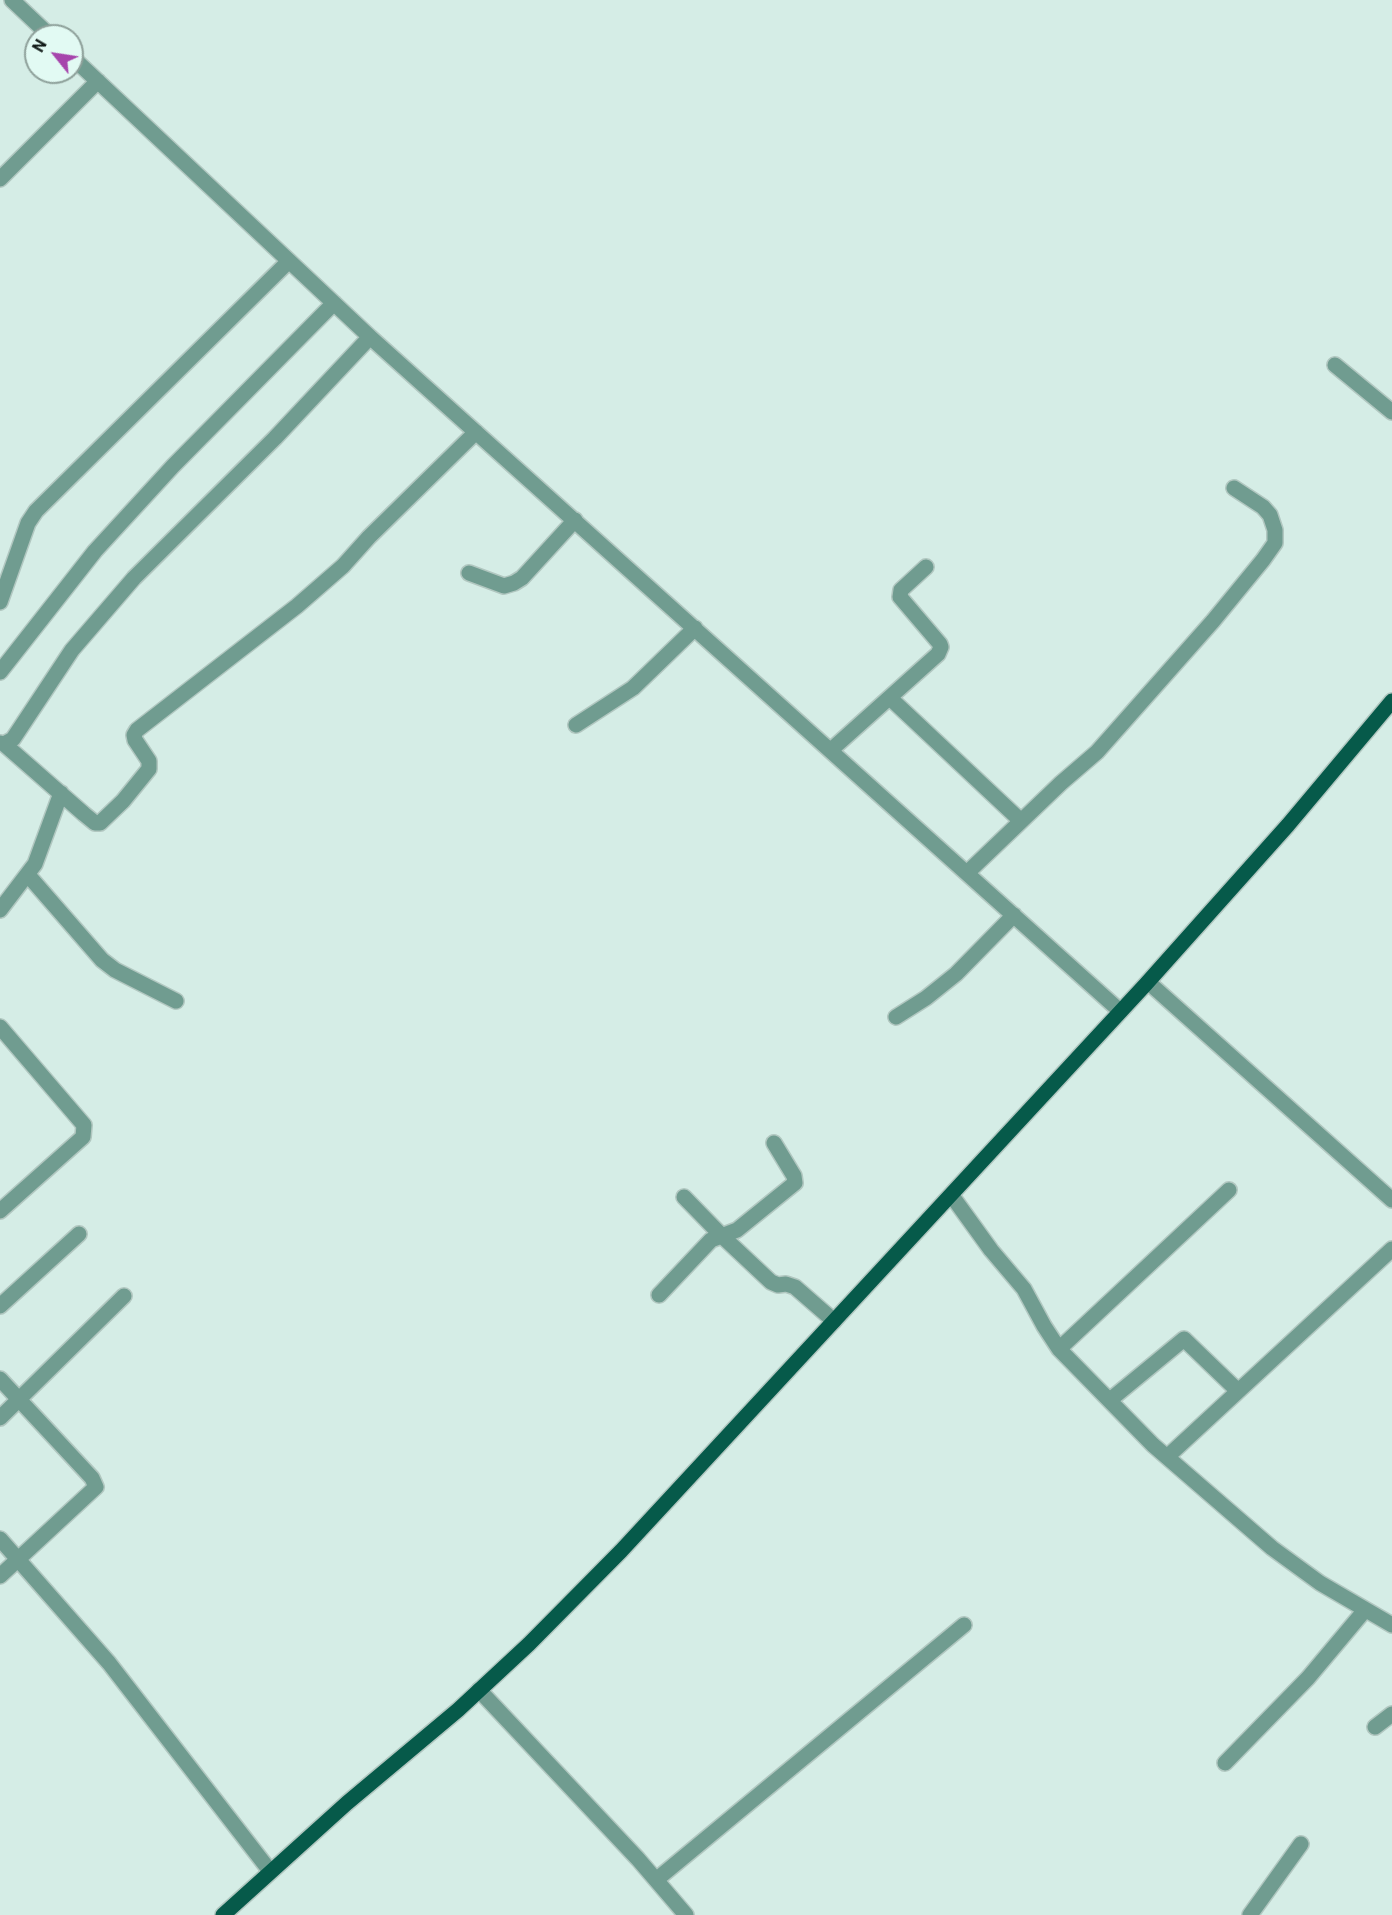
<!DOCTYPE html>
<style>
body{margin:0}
#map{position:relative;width:1392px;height:1915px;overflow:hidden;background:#d5ede6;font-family:Roboto,sans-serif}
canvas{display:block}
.north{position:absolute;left:24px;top:24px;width:60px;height:60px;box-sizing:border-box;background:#e2faf3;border:2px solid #8ea09a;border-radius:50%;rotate:300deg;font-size:16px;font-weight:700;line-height:24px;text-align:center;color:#0f1815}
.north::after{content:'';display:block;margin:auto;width:21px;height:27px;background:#a645ac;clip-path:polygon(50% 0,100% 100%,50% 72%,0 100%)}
</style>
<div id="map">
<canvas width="1392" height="1915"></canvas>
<div class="north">N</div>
</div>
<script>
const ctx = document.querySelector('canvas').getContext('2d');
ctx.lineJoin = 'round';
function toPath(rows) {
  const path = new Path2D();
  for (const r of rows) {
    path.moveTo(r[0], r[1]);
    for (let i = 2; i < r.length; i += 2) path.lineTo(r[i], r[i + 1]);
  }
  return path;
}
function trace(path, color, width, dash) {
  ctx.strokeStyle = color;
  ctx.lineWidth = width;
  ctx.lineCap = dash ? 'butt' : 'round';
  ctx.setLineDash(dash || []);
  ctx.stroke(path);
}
const minor = toPath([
 [12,0,50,36],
 [72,57,370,337,1120,1011],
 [0,179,98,81],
 [1335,365,1392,412],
 [469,573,504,586,514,583,522,578,575,520],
 [0,602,28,523,36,511,289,261],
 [0,672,95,551,173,466,334,303],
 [890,698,1021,821],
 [576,725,633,688,695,628],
 [0,743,4,744,13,739,72,650,134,578,275,438,370,337],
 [4,744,84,814,95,823,100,823,123,801,149,769,149,761,135,740,134,735,137,730,297,606,343,566,369,537,476,432],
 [831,750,938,654,941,647,940,644,900,597,901,590,926,567],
 [967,873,1061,783,1097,752,1213,621,1263,560,1275,543,1275,530,1270,515,1263,507,1234,488],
 [28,875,102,960,115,970,176,1001],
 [0,910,35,864,61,793],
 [1148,982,1392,1200],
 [896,1017,926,998,956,974,1014,915],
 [0,1027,84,1125,83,1137,0,1211],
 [952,1196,991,1250,1024,1289,1044,1326,1059,1349,1153,1445,1272,1548,1320,1583,1392,1625],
 [684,1197,722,1236,771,1282,778,1285,786,1284,795,1287,834,1321],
 [659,1295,711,1240,737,1230,795,1183,794,1176,774,1143],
 [0,1306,79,1234],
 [1059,1349,1229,1190],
 [0,1379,92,1478,96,1487,0,1576],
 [1110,1400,1184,1339,1238,1391],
 [0,1418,124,1296],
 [1167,1457,1392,1249],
 [0,1539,109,1663,270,1871],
 [479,1690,638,1859,686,1915],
 [1375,1727,1392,1714],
 [1225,1763,1308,1678,1365,1610],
 [656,1880,964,1625],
 [1250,1915,1301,1844]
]);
const primary = toPath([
 [223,1915,347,1803,458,1710,529,1644,621,1551,1146,984,1288,825,1392,701]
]);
trace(minor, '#b1c7c0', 18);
trace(primary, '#b1c7c0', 18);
trace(minor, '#709c90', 15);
trace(primary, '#065a4a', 15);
</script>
